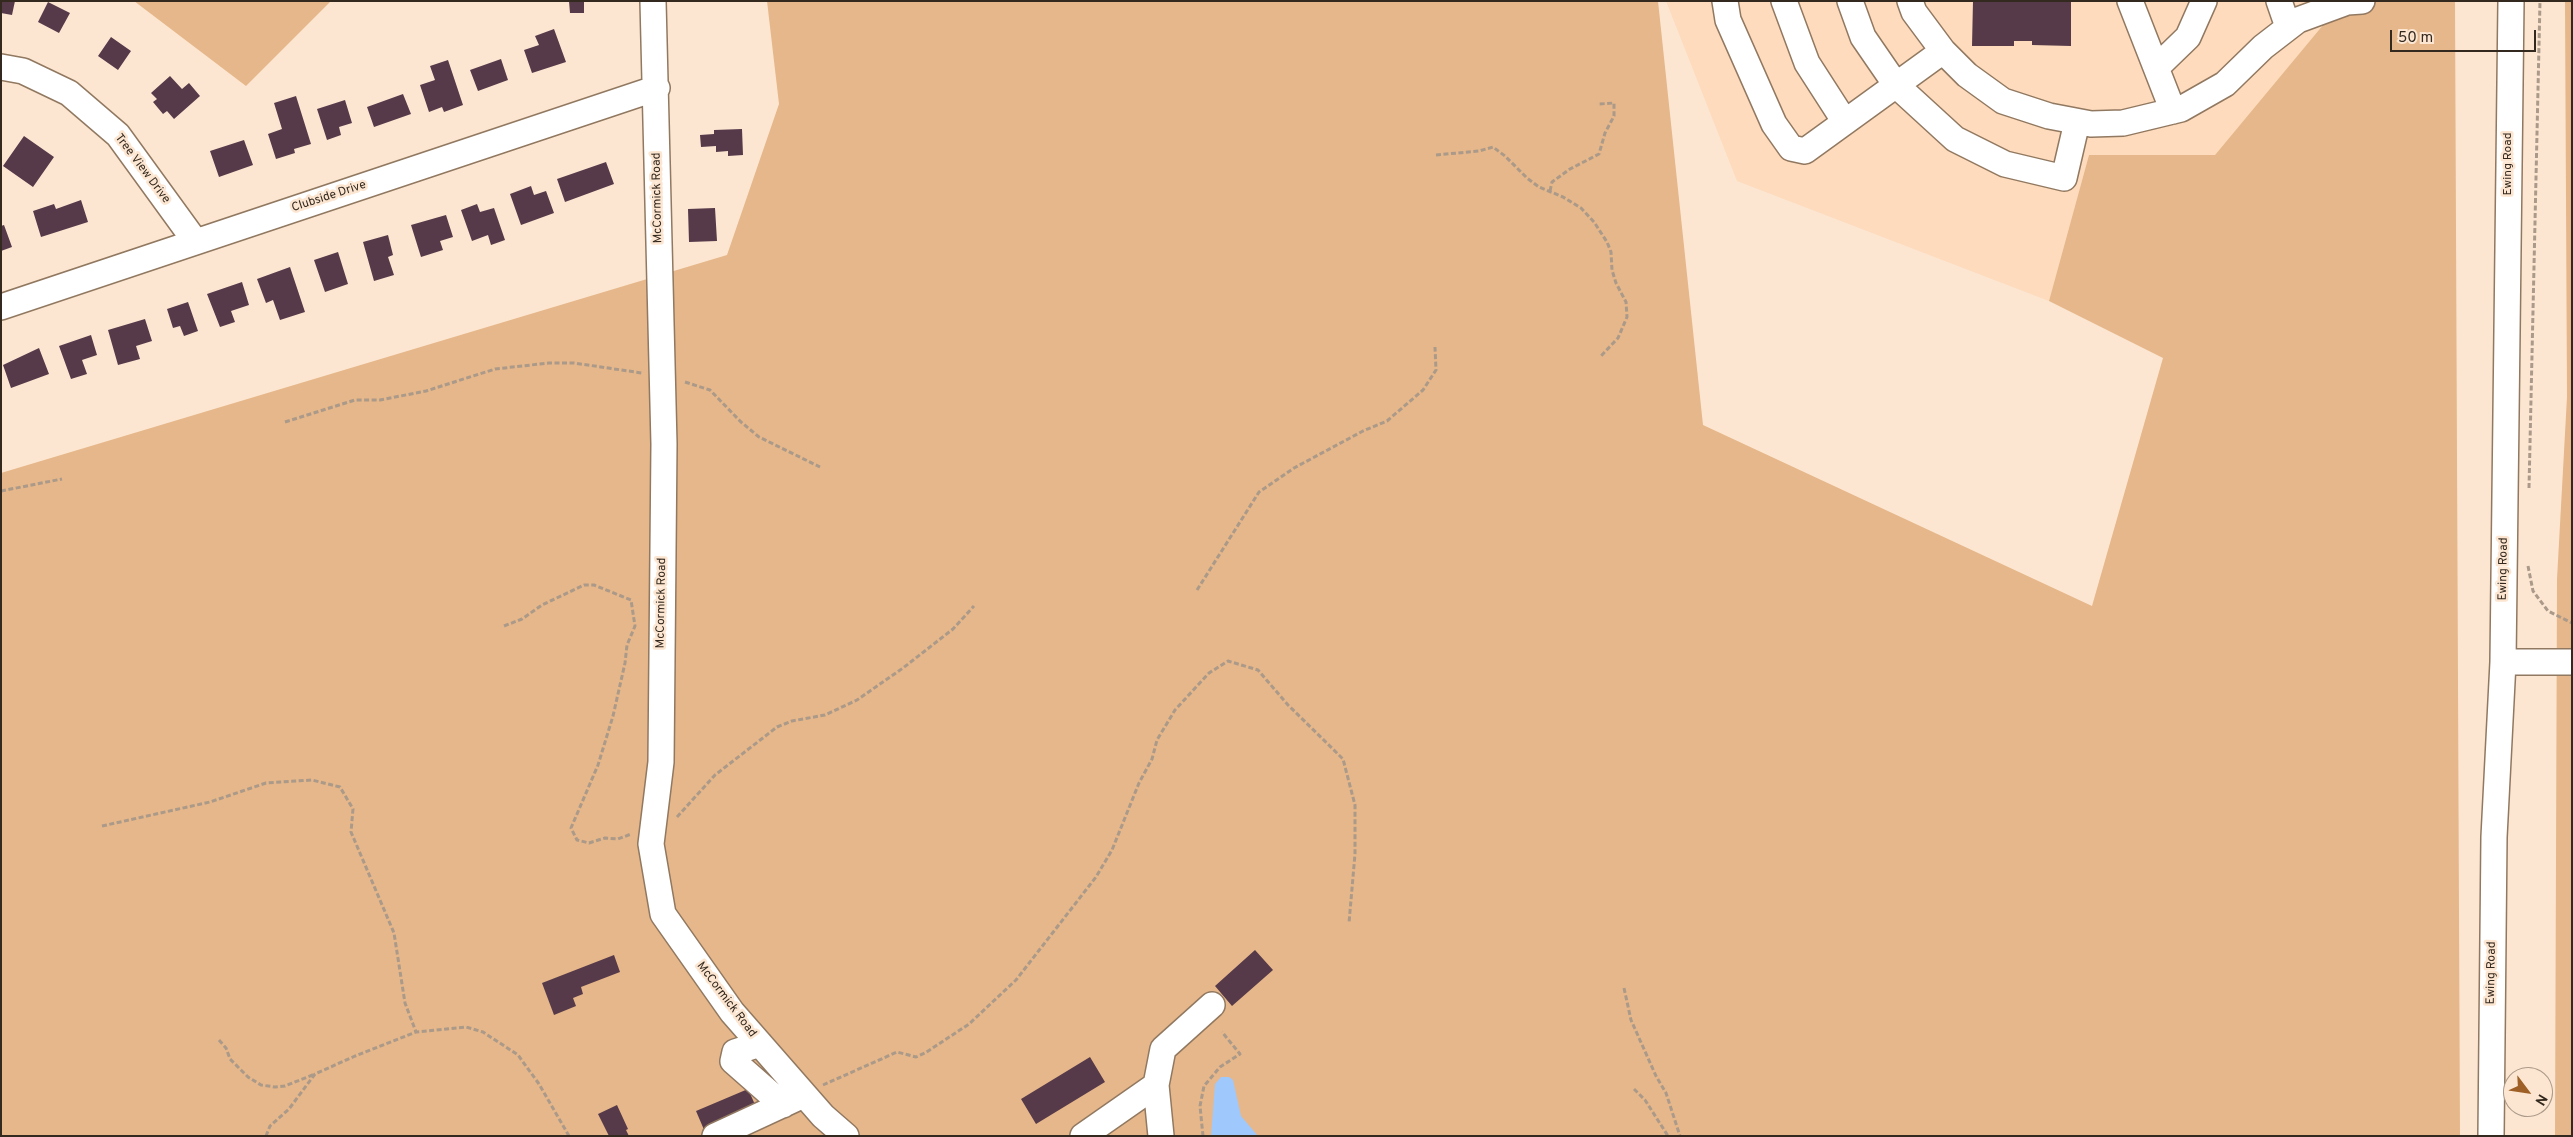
<!DOCTYPE html>
<style>
body{margin:0}
#map{position:relative;width:2573px;height:1137px;overflow:hidden;background:#fce6d1;font-family:Overpass,sans-serif}
canvas{display:block}
.frame{position:absolute;inset:0;border:2px solid #34291f;pointer-events:none}
.north{position:absolute;left:2503px;top:1067px;width:50px;height:50px;box-sizing:border-box;background:#fce6d1;border:1px solid #ac9a8a;border-radius:50%;rotate:121deg;font-size:14px;font-weight:700;line-height:20px;text-align:center;color:#34291f}
.north::after{content:'';display:block;margin:auto;width:18px;height:22px;background:#9e6026;clip-path:polygon(50% 0,100% 100%,50% 72%,0 100%)}
.scale{position:absolute;left:2390px;top:30px;width:146px;height:22px;box-sizing:border-box;border:2px solid #34291f;border-top:0;padding-left:6px;font-size:15px;line-height:18px;white-space:nowrap;color:#34291f;-webkit-text-stroke:4px #fce6d1;paint-order:stroke}
</style>
<div id="map">
<canvas width="2573" height="1137"></canvas>
<div class="frame"></div>
<div class="north">N</div>
<div class="scale">50 m</div>
</div>
<script>
const ctx = document.querySelector('canvas').getContext('2d');
ctx.lineJoin = 'round';
function fill(path, color) {
  ctx.fillStyle = color;
  ctx.fill(path, 'evenodd');
}
function toPath(rows) {
  const path = new Path2D();
  for (const r of rows) {
    path.moveTo(r[0], r[1]);
    for (let i = 2; i < r.length; i += 2) path.lineTo(r[i], r[i + 1]);
  }
  return path;
}
function trace(path, color, width, dash) {
  ctx.strokeStyle = color;
  ctx.lineWidth = width;
  ctx.lineCap = dash ? 'butt' : 'round';
  ctx.setLineDash(dash || []);
  ctx.stroke(path);
}
function label(font, color, halo, rows, align = 'center') {
  ctx.font = font + ' Overpass,sans-serif';
  ctx.lineWidth = 5;
  ctx.setLineDash([]);
  ctx.textBaseline = 'middle';
  ctx.strokeStyle = halo;
  ctx.fillStyle = color;
  for (const [text, x, y, turn = 0] of rows) {
    ctx.save();
    ctx.translate(x, y);
    ctx.rotate((+turn || 0) * Math.PI / 180);
    ctx.textAlign = isNaN(turn) ? turn : align;
    if (halo) ctx.strokeText(text, 0, 0);
    ctx.fillText(text, 0, 0);
    ctx.restore();
  }
}
const built = toPath([
 [1666,1,2343,1,2215,155,2089,155,2049,301,1737,181]
]);
const green = toPath([
 [134,1,331,1,246,86],
 [767,1,1658,1,1703,425,2092,606,2163,358,2049,301,2089,155,2215,155,2343,1,2455,1,2460,1136,1,1136,1,473,727,255,779,104],
 [2565,1,2572,1,2572,1136,2555,1136,2557,579,2567,397]
]);
const water = toPath([
 [1221,1077,1229,1077,1233,1080,1241,1116,1258,1136,1211,1136,1215,1084]
]);
const building = toPath([
 [1,1,15,1,12,15,1,13],
 [569,1,584,1,584,13,570,13],
 [1973,1,2071,1,2071,46,2032,45,2032,41,2014,41,2014,46,1972,46],
 [48,2,70,13,59,33,38,22],
 [554,29,566,62,532,73,524,50,539,45,535,36],
 [111,37,131,51,118,70,98,56],
 [501,59,508,80,478,91,470,70],
 [448,60,463,105,444,112,442,107,429,112,420,85,435,80,430,66],
 [170,76,182,89,189,83,200,96,174,119,167,111,163,114,153,102,157,99,151,93],
 [403,94,411,114,374,127,367,107],
 [296,96,311,144,294,149,295,153,276,159,268,134,282,129,274,103],
 [345,100,352,123,339,127,341,135,327,140,317,109],
 [742,129,743,155,728,156,728,151,716,152,716,146,701,147,700,135,714,134,714,130],
 [24,136,54,157,33,187,3,166],
 [244,140,253,165,219,177,210,151],
 [606,162,614,184,565,202,557,179],
 [531,186,534,195,546,191,554,213,521,225,510,194],
 [81,200,88,222,41,237,33,211,54,204,56,209],
 [477,204,480,212,494,208,505,240,491,245,488,235,472,241,461,210],
 [715,208,717,241,689,242,688,209],
 [446,215,453,237,440,241,443,250,421,257,411,225],
 [4,225,12,247,1,251,1,226],
 [388,235,393,255,388,257,394,275,374,281,363,242],
 [338,252,348,284,325,292,314,260],
 [290,267,305,312,280,320,273,300,266,303,257,279],
 [242,282,249,305,231,311,235,322,220,327,207,294],
 [188,302,198,331,184,336,180,326,173,328,167,309],
 [145,319,152,341,136,346,140,359,118,365,108,330],
 [91,335,97,355,82,360,87,374,71,379,59,346],
 [39,348,49,374,11,388,3,365],
 [1255,950,1273,970,1232,1006,1215,986],
 [614,955,620,972,581,987,583,994,573,998,576,1006,554,1015,542,983],
 [1090,1057,1105,1082,1036,1124,1021,1099],
 [748,1089,757,1109,705,1132,696,1111],
 [617,1105,628,1129,626,1130,629,1136,609,1136,598,1114]
]);
const path = toPath([
 [1436,155,1479,151,1493,147,1505,156,1527,178,1539,187,1563,197,1581,208,1594,222,1607,242,1611,252,1612,270,1616,283,1626,302,1627,317,1618,338,1601,356],
 [1550,191,1552,182,1570,169,1599,154,1605,133,1614,116,1614,103,1599,104],
 [685,382,710,390,741,422,759,437,820,467],
 [285,422,355,400,380,400,426,391,495,369,549,363,574,363,642,373],
 [2529,488,2540,1],
 [1,491,62,479],
 [2528,566,2533,591,2548,611,2572,623],
 [1197,590,1259,492,1294,468,1363,431,1387,421,1423,390,1436,370,1435,347],
 [504,626,522,619,542,605,584,585,594,585,631,600,635,626,627,645,625,663,613,716,598,765,571,828,577,840,589,843,605,838,618,839,631,834],
 [677,817,715,775,777,727,792,721,825,715,857,700,903,668,953,629,974,606],
 [102,826,210,802,266,783,312,780,340,787,353,809,351,832,394,933,405,1003,416,1032],
 [1624,988,1631,1020,1656,1076,1666,1093,1680,1136],
 [219,1040,226,1048,230,1059,248,1077,261,1085,275,1087,285,1086,315,1074],
 [823,1085,897,1052,916,1057,925,1053,969,1024,1016,980,1096,877,1112,850,1139,783,1152,759,1157,740,1175,710,1209,673,1228,661,1258,670,1288,705,1343,759,1355,805,1355,854,1349,923],
 [1634,1089,1645,1100,1668,1136],
 [266,1136,270,1126,289,1109,315,1074,355,1056,416,1032,466,1027,483,1032,518,1055,539,1084,569,1136],
 [1203,1136,1200,1106,1204,1086,1220,1067,1240,1054,1222,1032]
]);
const minor = toPath([
 [653,1,664,444,661,762,651,844,663,914,732,1012,823,1116,846,1136],
 [1725,1,1728,20,1774,124,1791,148,1805,151,1943,51],
 [1784,1,1807,63,1845,122],
 [1850,1,1863,37,1896,85,1955,139,2005,164,2064,178,2077,122],
 [1910,1,1914,12,1943,51,1967,75,2003,101,2049,116,2091,124,2123,123,2181,109,2225,84,2263,47,2298,20,2347,2,2362,1],
 [2130,1,2173,111],
 [2279,1,2288,27],
 [1,67,23,71,69,93,118,135,195,241],
 [2157,67,2188,37,2204,1],
 [1,307,657,88],
 [2503,662,2572,662],
 [760,1044,735,1052,733,1061,783,1105],
 [1156,1085,1161,1136],
 [715,1136,795,1099],
 [1083,1136,1156,1085,1163,1049,1212,1005],
 [2491,1136,2494,837,2503,662,2511,1]
]);
const streetNames = [
 ["Ewing Road",2509,164,-90],
 ["Tree View Drive",142,169,53],
 ["Clubside Drive",329,197,-18],
 ["McCormick Road",658,198,-91],
 ["Ewing Road",2504,569,-89],
 ["McCormick Road",662,603,-89],
 ["Ewing Road",2492,973,-89],
 ["McCormick Road",726,1000,53]
];
fill(built, '#fddbbc');
fill(green, '#e6b78a');
fill(water, '#9fc8fd');
fill(building, '#563a4a');
trace(minor, '#917860', 28);
trace(path, '#ab9a89', 3, [5, 2.5]);
trace(minor, '#fff', 25);
label('12px', '#34291f', '#fce6d1', streetNames);
</script>
